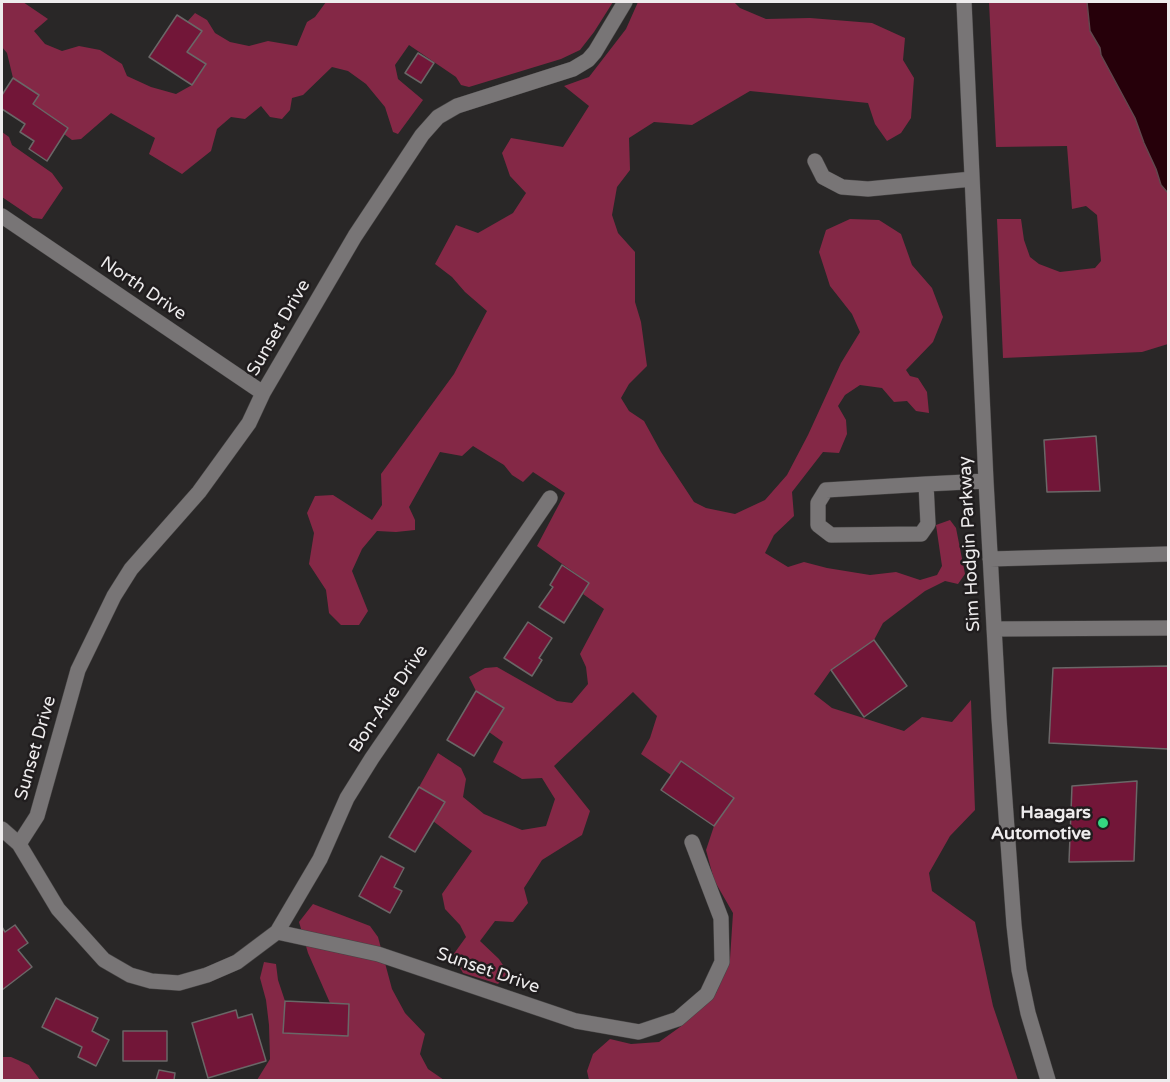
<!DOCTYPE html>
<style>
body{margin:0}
#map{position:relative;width:1170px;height:1082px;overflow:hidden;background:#292727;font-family:"Varela Round",sans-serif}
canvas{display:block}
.frame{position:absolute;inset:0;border:3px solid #eeeced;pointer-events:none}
</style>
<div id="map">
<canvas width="1170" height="1082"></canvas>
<div class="frame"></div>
</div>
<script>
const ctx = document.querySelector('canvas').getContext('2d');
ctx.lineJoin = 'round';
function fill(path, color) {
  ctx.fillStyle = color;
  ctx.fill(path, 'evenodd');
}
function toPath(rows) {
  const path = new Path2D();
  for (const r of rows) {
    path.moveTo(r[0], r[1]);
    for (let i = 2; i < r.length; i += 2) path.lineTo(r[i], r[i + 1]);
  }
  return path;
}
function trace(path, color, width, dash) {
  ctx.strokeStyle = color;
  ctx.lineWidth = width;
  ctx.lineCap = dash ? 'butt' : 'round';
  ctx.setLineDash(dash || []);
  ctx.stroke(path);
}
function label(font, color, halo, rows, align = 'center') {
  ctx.font = font + ' "Varela Round",sans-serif';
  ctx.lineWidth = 5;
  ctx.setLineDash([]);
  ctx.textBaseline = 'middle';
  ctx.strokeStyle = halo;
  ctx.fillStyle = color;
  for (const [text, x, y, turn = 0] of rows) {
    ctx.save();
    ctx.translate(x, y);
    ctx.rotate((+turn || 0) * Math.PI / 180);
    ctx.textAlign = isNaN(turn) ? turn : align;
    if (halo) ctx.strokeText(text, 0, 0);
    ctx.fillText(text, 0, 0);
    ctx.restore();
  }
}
const forest = toPath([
 [2,2,23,2,48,19,34,31,45,44,62,51,79,46,100,50,122,64,127,76,151,87,176,94,192,85,206,65,187,52,201,31,187,22,195,13,207,20,215,33,230,42,249,46,268,41,297,46,307,22,315,17,326,2,613,2,594,32,580,50,561,59,469,87,461,85,456,77,409,45,395,65,398,79,423,100,398,134,393,132,385,107,366,84,348,71,332,67,303,95,292,98,290,110,282,119,270,117,261,106,245,119,231,117,217,129,211,151,182,174,149,154,155,138,111,113,81,139,72,140,64,134,68,128,33,104,38,95,13,78,7,53,2,47],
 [638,2,734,2,740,8,766,19,810,18,872,23,905,38,903,60,914,78,911,118,901,133,887,141,875,124,868,103,750,91,692,125,654,122,629,138,630,170,617,187,612,215,618,233,635,252,635,302,641,322,647,366,629,384,621,398,629,411,644,421,661,452,694,502,706,508,735,514,765,500,787,475,808,435,841,363,860,332,852,314,830,286,819,252,826,230,850,219,879,220,901,234,912,265,932,288,943,317,933,342,906,370,910,376,918,378,927,392,929,413,916,411,907,401,894,402,882,388,860,385,845,395,838,406,846,420,847,434,839,453,823,452,792,492,794,516,774,535,765,553,788,567,804,562,827,568,870,575,896,572,920,580,937,575,942,566,936,525,950,520,956,528,965,574,958,584,945,581,925,591,883,623,874,640,831,670,814,694,832,708,904,731,922,717,952,722,971,700,975,810,950,836,929,873,932,891,975,922,993,1006,1018,1080,589,1080,587,1071,593,1054,610,1039,631,1044,659,1042,680,1027,716,993,730,959,733,913,714,880,706,850,714,826,734,798,681,762,671,775,641,754,650,738,657,716,633,692,554,766,590,811,582,835,542,860,524,888,528,903,513,922,495,921,480,941,499,959,508,973,498,984,463,973,453,955,466,937,460,925,445,909,442,894,472,851,433,821,444,802,419,787,438,753,461,768,466,779,463,797,484,814,522,830,546,826,555,799,542,778,522,779,493,762,503,742,489,732,476,691,469,677,485,668,497,667,557,701,572,703,588,684,586,667,580,654,604,609,583,594,589,583,537,546,565,493,533,472,523,482,512,475,504,465,473,446,462,456,440,452,409,507,415,520,415,530,396,532,377,531,362,549,352,571,368,611,359,625,341,625,329,613,326,590,309,564,314,533,307,513,315,496,333,495,372,520,382,505,381,474,454,374,487,311,465,292,452,277,435,264,456,225,478,233,513,213,526,193,510,176,502,153,511,138,563,147,589,106,564,86,589,77,626,29],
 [989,2,1087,2,1090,31,1100,48,1101,55,1135,118,1144,143,1156,169,1161,185,1168,193,1168,344,1142,352,1003,358,997,219,1021,219,1024,240,1030,257,1039,264,1060,272,1095,268,1101,261,1097,215,1086,206,1072,209,1067,146,996,147],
 [2,132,9,137,12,145,52,173,63,188,42,219,33,218,2,197],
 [313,904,370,926,378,937,392,989,405,1013,425,1034,420,1054,428,1069,444,1080,257,1080,270,1059,269,1025,266,1000,260,978,264,962,276,964,278,980,285,1001,284,1033,348,1035,349,1004,330,1003,308,953,299,922],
 [2,1057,11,1057,29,1065,40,1080,2,1080]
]);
const water = toPath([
 [1087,2,1168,2,1168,193,1161,185,1156,169,1144,143,1135,118,1101,55,1100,48,1090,31,1087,2]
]);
const building = toPath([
 [177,15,202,31,187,52,206,64,192,85,149,57,177,15],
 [418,53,434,63,421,83,405,73,418,53],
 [13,78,39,95,33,104,68,128,47,161,29,149,34,141,20,132,25,124,2,109,2,95,13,78],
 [1096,436,1100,491,1047,492,1044,440,1096,436],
 [562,565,589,583,564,623,539,607,553,587,550,585,562,565],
 [528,622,552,638,539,658,542,660,532,676,504,658,528,622],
 [874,640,907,686,864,717,831,670,874,640],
 [1168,666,1168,749,1049,743,1053,668,1168,666],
 [476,691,504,708,474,756,447,740,476,691],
 [681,761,734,798,714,826,661,790,681,761],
 [1137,781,1134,861,1069,862,1072,786,1137,781],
 [419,787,445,802,415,852,389,837,419,787],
 [381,856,404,868,394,887,402,891,390,913,359,896,381,856],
 [15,925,28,943,18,950,32,967,2,990,2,927,5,932,15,925],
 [56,998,98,1018,92,1031,109,1040,96,1066,78,1057,82,1047,42,1027,56,998],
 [285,1001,349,1004,348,1036,283,1033,285,1001],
 [236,1010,238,1018,252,1014,266,1061,208,1078,192,1023,236,1010],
 [123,1031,167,1031,167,1061,123,1061,123,1031],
 [159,1070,175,1073,174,1080,156,1080,159,1070]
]);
const minor = toPath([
 [964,2,986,481,999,718,1014,925,1019,970,1028,1013,1048,1080],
 [815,161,823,177,842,187,868,189,972,179],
 [2,216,263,393],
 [926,484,928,524,921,534,831,535,818,525,818,503,826,490,926,484,986,481],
 [550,498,372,758,347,798,320,859,277,932,237,962,207,975,179,983,151,981,130,975,104,960,58,909,19,844,37,816,78,670,114,596,131,569,199,492,249,423,263,393,355,236,422,135,438,117,457,106,573,69,588,60,595,52,625,2],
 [990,559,1168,554],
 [994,629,1168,628],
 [2,829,19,844],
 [277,932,378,954,576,1021,639,1032,678,1019,707,994,722,962,721,918,692,842]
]);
const markers = [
 [1103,823,6,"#34d881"]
];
const streetNames = [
 ["North Drive",143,289,34],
 ["Sunset Drive",279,328,-60],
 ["Sim Hodgin Parkway",970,544,-93],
 ["Bon-Aire Drive",389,699,-56],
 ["Sunset Drive",36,748,-74],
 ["Sunset Drive",488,971,19]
];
const poiNames = [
 ["Haagars",1091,813],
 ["Automotive",1091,834]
];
fill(forest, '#842846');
fill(water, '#26000a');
trace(water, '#62474e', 1.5);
fill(building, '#721638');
trace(building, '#6a6767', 1.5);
trace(minor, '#474545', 16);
trace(minor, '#787576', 15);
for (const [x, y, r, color] of markers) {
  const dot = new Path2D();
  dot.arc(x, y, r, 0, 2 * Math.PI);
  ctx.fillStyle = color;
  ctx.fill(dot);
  trace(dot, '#201d1e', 2);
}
label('18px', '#eeeced', '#201d1e', streetNames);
label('bold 18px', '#eeeced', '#201d1e', poiNames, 'right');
</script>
